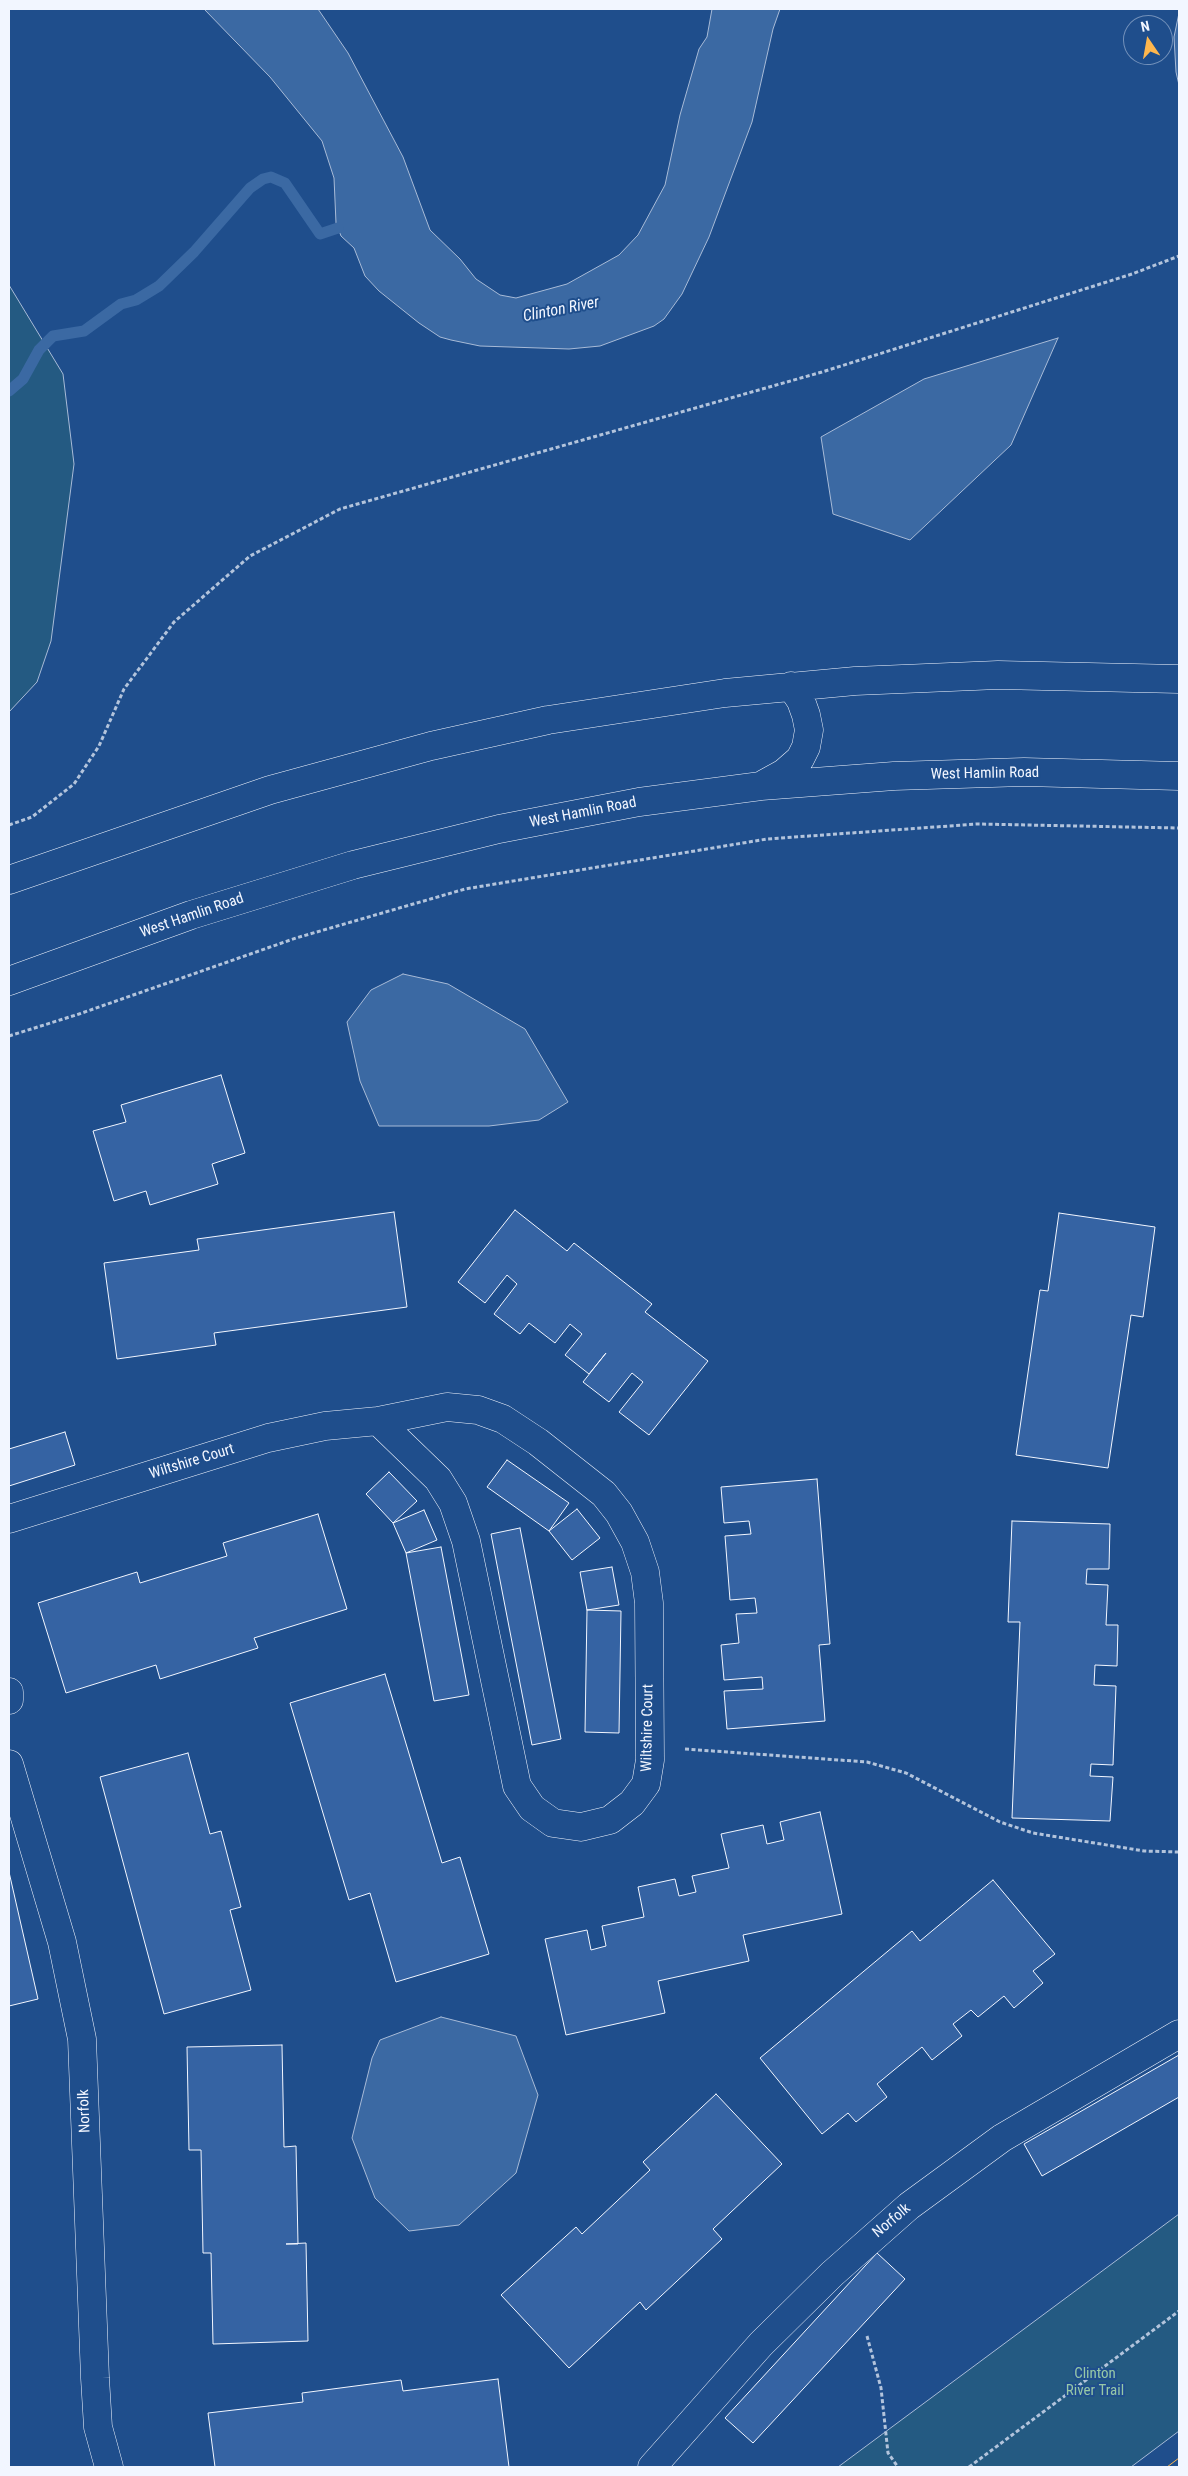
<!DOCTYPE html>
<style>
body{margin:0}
#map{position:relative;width:1188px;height:2476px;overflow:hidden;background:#1f4e8c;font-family:"Roboto Condensed",sans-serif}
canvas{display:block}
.frame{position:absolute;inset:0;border:10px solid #f2f6ff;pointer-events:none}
.north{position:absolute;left:1123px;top:15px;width:50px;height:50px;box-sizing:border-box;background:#1f4e8c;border:1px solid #7391ba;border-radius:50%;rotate:348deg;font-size:14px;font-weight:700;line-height:20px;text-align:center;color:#f2f6ff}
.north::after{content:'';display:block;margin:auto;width:18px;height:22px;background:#ffb74d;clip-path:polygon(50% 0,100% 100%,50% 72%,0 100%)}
</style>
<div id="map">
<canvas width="1188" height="2476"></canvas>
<div class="frame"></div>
<div class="north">N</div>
</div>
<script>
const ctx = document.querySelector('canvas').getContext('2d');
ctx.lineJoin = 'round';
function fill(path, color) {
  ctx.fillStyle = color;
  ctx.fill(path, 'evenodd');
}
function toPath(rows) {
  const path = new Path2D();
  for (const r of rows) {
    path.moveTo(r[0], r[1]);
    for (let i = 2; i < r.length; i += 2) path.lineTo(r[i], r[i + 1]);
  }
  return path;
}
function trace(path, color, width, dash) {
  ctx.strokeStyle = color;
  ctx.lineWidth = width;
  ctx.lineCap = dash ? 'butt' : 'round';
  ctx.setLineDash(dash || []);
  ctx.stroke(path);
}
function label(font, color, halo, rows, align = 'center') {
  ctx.font = font + ' "Roboto Condensed",sans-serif';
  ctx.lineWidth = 4;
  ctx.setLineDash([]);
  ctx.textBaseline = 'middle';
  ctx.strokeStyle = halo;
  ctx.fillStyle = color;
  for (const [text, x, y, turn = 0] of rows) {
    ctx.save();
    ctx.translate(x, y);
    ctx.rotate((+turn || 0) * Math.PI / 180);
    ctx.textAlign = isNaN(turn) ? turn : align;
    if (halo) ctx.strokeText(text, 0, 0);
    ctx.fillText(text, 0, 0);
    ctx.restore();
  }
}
const green = toPath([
 [9,285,63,374,74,464,51,641,37,682,9,712,9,285],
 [1179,2214,1179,2431,1131,2467,838,2467,1179,2214]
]);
const water = toPath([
 [204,9,318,9,348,53,403,157,430,230,460,259,476,279,500,295,516,298,567,284,619,255,638,235,665,185,680,115,699,49,707,37,712,9,780,9,773,29,752,122,709,237,682,294,664,319,654,326,600,346,569,349,480,346,451,340,440,337,419,323,379,291,365,276,354,248,341,236,336,223,334,178,322,141,270,77,204,9],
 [1179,13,1179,85,1176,72,1174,37,1179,13],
 [1058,338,1011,445,910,540,833,514,821,437,924,379,1058,338],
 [403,974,448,984,525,1029,568,1102,539,1120,489,1126,379,1126,360,1081,347,1022,371,990,403,974],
 [441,2017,516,2036,538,2095,516,2173,459,2225,409,2231,375,2198,352,2138,372,2058,380,2040,441,2017]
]);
const stream = toPath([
 [9,391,23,379,39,350,53,336,84,331,121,304,136,300,159,286,194,252,250,188,263,179,271,177,285,183,320,234,338,228]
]);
const building = toPath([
 [221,1075,245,1153,212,1164,218,1184,150,1205,146,1191,114,1201,93,1131,126,1122,121,1105,221,1075],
 [515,1210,567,1251,574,1243,652,1304,645,1312,708,1361,649,1435,619,1412,643,1382,632,1373,609,1402,583,1382,606,1353,589,1374,565,1355,582,1334,570,1324,555,1343,529,1323,520,1334,494,1314,517,1284,507,1275,485,1303,458,1282,515,1210],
 [394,1212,407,1307,214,1333,216,1345,117,1359,104,1263,199,1250,197,1239,394,1212],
 [1059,1213,1155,1227,1143,1317,1131,1315,1108,1468,1016,1455,1040,1290,1048,1291,1059,1213],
 [65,1432,75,1465,9,1486,9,1449,65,1432],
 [507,1460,569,1503,549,1531,487,1487,507,1460],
 [389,1472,417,1501,393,1523,366,1494,389,1472],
 [817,1479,830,1644,819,1645,825,1721,727,1729,724,1691,763,1689,762,1677,724,1680,721,1645,739,1643,736,1614,757,1613,755,1598,730,1600,725,1536,751,1534,749,1521,724,1523,721,1487,817,1479],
 [577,1509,600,1538,572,1560,549,1531,577,1509],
 [424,1510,437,1540,406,1553,393,1523,424,1510],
 [318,1514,347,1609,254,1638,258,1648,160,1679,156,1665,66,1693,38,1603,137,1572,140,1583,227,1556,223,1543,318,1514],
 [1012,1521,1110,1524,1109,1569,1087,1569,1086,1584,1108,1585,1106,1625,1118,1625,1117,1666,1095,1665,1094,1685,1116,1686,1113,1765,1091,1764,1090,1776,1113,1777,1110,1821,1012,1818,1020,1622,1008,1622,1012,1521],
 [520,1528,561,1739,532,1745,491,1534,520,1528],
 [441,1547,469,1695,434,1701,406,1553,441,1547],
 [612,1567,619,1605,587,1610,580,1572,612,1567],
 [587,1610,621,1611,619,1733,585,1732,587,1610],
 [385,1674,442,1863,460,1857,489,1954,396,1982,370,1893,349,1900,290,1703,385,1674],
 [188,1753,210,1834,221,1831,241,1907,230,1910,251,1990,164,2014,100,1777,188,1753],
 [820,1812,842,1914,743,1935,749,1961,658,1981,665,2013,566,2035,545,1939,587,1930,591,1950,606,1946,602,1926,644,1917,638,1887,675,1879,679,1896,696,1892,692,1876,729,1868,721,1834,763,1825,767,1844,784,1840,780,1822,820,1812],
 [9,1872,38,1999,9,2006,9,1872],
 [993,1880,1055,1954,1033,1971,1043,1983,1014,2008,1004,1996,978,2017,971,2010,953,2024,962,2036,932,2060,922,2047,877,2084,887,2097,856,2122,848,2113,822,2134,760,2058,912,1931,920,1941,993,1880],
 [282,2045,284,2147,296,2146,298,2244,286,2244,306,2243,308,2341,213,2344,211,2253,203,2253,201,2150,189,2150,187,2047,282,2045],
 [1179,2055,1179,2097,1042,2176,1024,2144,1179,2055],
 [716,2094,782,2164,713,2229,722,2239,646,2310,640,2302,569,2368,501,2295,576,2227,582,2234,650,2170,643,2162,716,2094],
 [877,2253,905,2279,753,2443,725,2418,877,2253],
 [498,2379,509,2467,215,2467,208,2413,303,2402,302,2393,401,2380,403,2391,498,2379]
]);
const path = toPath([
 [9,825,32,817,74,784,99,746,124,689,174,622,250,556,340,509,822,372,1132,274,1179,256],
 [9,1036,79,1014,296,938,465,889,767,839,977,824,1179,828],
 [685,1749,867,1762,906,1773,1000,1822,1033,1833,1144,1851,1179,1852],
 [867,2336,881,2388,888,2453,898,2467],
 [969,2467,1179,2311]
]);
const minor = toPath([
 [9,1519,268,1438,325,1426,378,1421,447,1407,478,1410,503,1419,538,1442,604,1494,619,1513,635,1542,645,1572,649,1603,650,1760,646,1784,632,1803,610,1820,581,1827,553,1823,532,1808,517,1786,466,1541,453,1503,438,1479,378,1421],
 [9,1692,9,1700],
 [9,1764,62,1942,82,2039,95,2378,98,2427,109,2467],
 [652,2467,761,2344,832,2274,909,2206,1002,2138,1179,2034]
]);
const secondary = toPath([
 [764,784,784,773,800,759,806,747,809,730,806,715,801,701,791,686],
 [9,880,270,790,431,746,548,720,725,693,855,681,998,675,1179,679],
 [9,981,191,915,353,865,499,829,639,802,761,786,894,776,1024,772,1179,776]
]);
const power = toPath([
 [1167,2467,1179,2458]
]);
const streetNames = [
 ["West Hamlin Road",985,774,-1],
 ["West Hamlin Road",583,813,-11],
 ["West Hamlin Road",192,916,-19],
 ["Wiltshire Court",192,1462,-17],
 ["Wiltshire Court",648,1728,-89],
 ["Norfolk",85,2111,-92],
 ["Norfolk",892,2221,-40]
];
const parkNames = [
 ["Clinton",1095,2374],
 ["River Trail",1095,2391]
];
const waterNames = [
 ["Clinton River",561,310,-11]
];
fill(green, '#245a82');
trace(green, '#a8bbd7', 1);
fill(water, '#3b69a3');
trace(water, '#a8bbd7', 1);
trace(stream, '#3b69a3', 11);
fill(building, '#3563a3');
trace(building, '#f2f6ff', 1);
trace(minor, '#f2f6ff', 29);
trace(secondary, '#f2f6ff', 29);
trace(path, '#b3c4dc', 3, [4, 2.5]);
trace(minor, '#1f4e8c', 28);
trace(secondary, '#1f4e8c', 28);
trace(power, '#ffb74d', 1, [18, 4, 2.5, 4]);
label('15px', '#f2f6ff', '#1f4e8c', streetNames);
label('15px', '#97c8a6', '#1f4e8c', parkNames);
label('italic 16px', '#f2f6ff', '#1f4e8c', waterNames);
</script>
